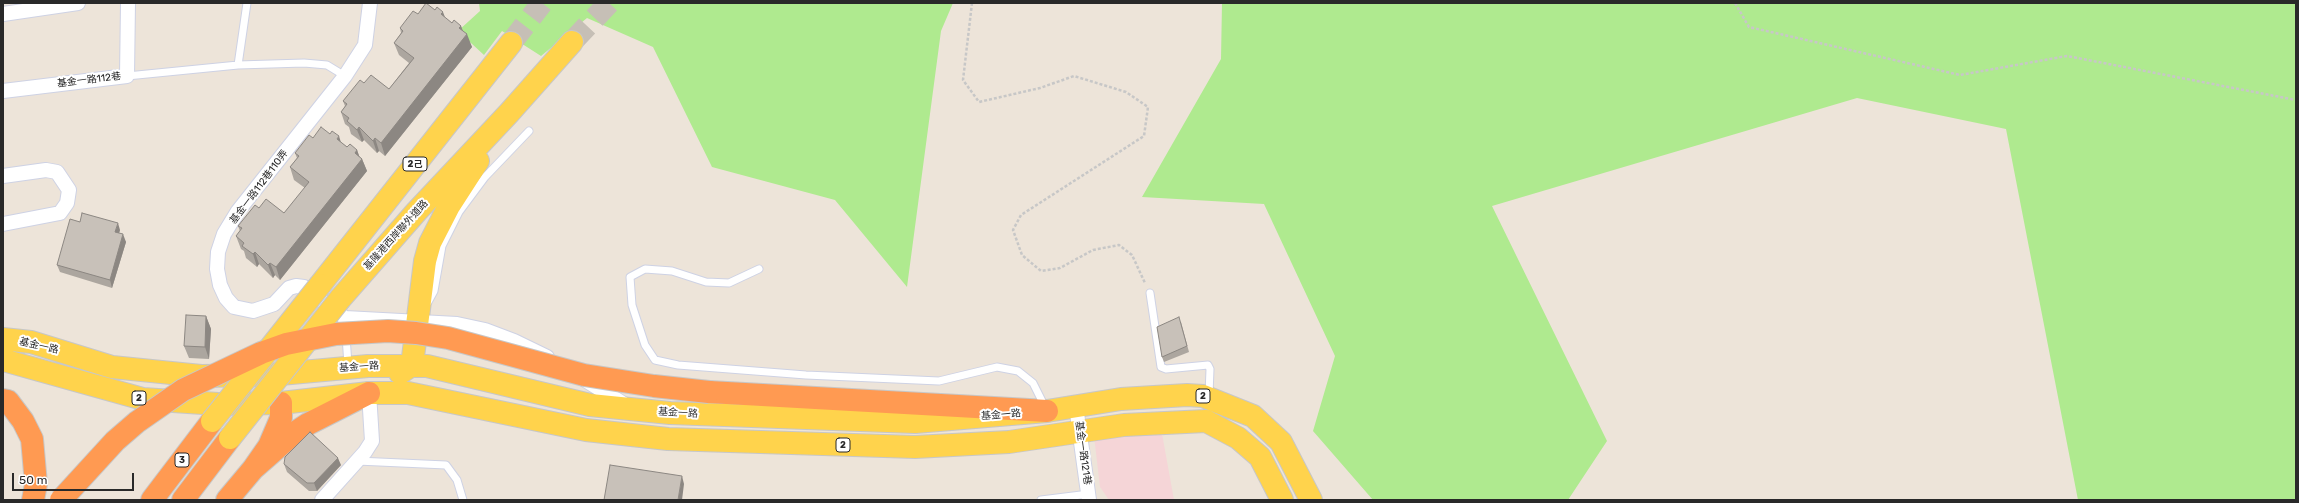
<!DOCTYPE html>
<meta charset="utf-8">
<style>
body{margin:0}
#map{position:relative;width:2299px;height:503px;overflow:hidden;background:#ede4d9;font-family:Rubik,sans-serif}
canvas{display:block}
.frame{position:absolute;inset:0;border:4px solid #292929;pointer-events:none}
.scale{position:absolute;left:12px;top:473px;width:122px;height:18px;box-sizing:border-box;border:2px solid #292929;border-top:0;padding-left:5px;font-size:12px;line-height:14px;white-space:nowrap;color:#292929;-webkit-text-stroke:3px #fff;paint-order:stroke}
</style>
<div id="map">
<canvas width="2299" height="503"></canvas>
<div class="frame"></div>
<div class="scale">50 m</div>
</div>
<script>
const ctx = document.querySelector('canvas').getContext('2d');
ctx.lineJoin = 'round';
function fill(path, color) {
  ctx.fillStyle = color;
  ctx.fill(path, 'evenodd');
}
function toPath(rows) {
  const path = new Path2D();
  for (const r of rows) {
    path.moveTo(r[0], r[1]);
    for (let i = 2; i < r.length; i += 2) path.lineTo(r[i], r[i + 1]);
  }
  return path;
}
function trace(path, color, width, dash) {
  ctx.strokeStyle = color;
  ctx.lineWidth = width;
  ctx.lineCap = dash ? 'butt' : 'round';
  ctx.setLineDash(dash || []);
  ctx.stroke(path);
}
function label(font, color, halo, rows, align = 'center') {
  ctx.font = font + ' Rubik,"Noto Sans TC",sans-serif';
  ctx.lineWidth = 4;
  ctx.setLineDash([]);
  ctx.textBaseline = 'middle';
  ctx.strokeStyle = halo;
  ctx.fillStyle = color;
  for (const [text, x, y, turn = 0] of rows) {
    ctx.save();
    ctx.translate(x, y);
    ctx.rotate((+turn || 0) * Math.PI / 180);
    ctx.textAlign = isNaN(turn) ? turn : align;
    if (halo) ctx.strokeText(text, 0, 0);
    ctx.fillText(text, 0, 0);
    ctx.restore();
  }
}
const medical = toPath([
 [1161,428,1174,500,1109,500,1100,487,1094,436]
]);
const green = toPath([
 [479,3,953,3,941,31,907,287,835,200,712,167,653,47,587,18,541,56,502,31,484,55,458,31,480,11],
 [1222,3,2296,3,2296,500,2078,500,2006,129,1857,98,1492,206,1607,441,1568,500,1373,500,1313,431,1335,356,1264,204,1142,197,1221,59]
]);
const primaryTunnel = toPath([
 [572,42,609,3],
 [511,43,542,3]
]);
const path = toPath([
 [972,3,963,80,979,102,1040,88,1074,76,1126,92,1148,107,1144,136,1021,215,1013,230,1022,255,1041,271,1060,268,1093,250,1119,245,1132,255,1145,283],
 [1735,3,1749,27,1960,75,2067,56,2296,100]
]);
const service = toPath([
 [238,65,247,3],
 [127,76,238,65,304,63,327,65,345,76],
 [759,269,729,283,706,282,672,271,645,269,630,277,632,305,645,345,655,360,678,365,806,375,939,381,997,367,1018,371,1033,383,1045,407],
 [1150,293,1161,367,1166,369,1208,365,1210,369,1209,395],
 [428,302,434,291,442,246,459,212,485,177,529,131],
 [346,336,348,365],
 [357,461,446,465,457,480,463,500],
 [1041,500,1089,494]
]);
const minor = toPath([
 [370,3,365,45,345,76,238,211,224,234,218,252,217,269,220,285,226,298,234,307,253,311,274,304,289,288,296,286,304,287,345,318,457,324,485,330,514,341,547,357],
 [3,14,78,3],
 [3,91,127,76,128,3],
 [3,176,46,170,57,172,69,190,67,203,60,213,3,224],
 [582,378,627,406],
 [1076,406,1089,500],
 [322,500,365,452,372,441,369,393]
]);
const primary = toPath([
 [320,285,511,43],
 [340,299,417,211,509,113,572,42],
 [3,339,31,342,112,367,201,376,269,375,368,366,427,366,590,405,670,413,915,422,1047,411,1121,399,1187,395,1203,396,1253,416,1281,442,1311,500],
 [3,360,143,399,218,404,281,403,369,393,408,393,586,430,668,439,915,447,1009,442,1124,425,1206,421,1238,438,1260,457,1282,500],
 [400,373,412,365,425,261,430,243,449,206,478,161]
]);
const motorway = toPath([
 [709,392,1047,411],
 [3,400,8,401,23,421,32,439,36,484,33,500],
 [253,469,293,434,308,424,369,393],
 [152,500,212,421],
 [183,500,230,438],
 [227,500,253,469,269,446,281,418,281,403]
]);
const primaryBridge = toPath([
 [212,421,320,285],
 [230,438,340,299]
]);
const motorwayBridge = toPath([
 [61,500,115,441,137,422,183,390,261,353,286,344,336,334,388,331,416,333,448,338,584,375,654,386,709,392]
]);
const wall = toPath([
 [418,14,445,18,452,23,461,26,463,31,472,47,385,156,379,151,377,153,364,140,362,142,351,134,349,127,345,124,341,112,345,106,343,101,364,83,389,89,409,63,399,55,394,43,401,33,400,28],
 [313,138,341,142,347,147,357,150,359,156,362,159,367,171,280,280,275,275,273,278,259,264,257,267,246,258,244,251,241,249,236,236,240,231,238,226,259,208,284,213,305,188,294,180,290,167,297,158,295,153],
 [80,222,120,230,119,233,126,242,112,288,60,272,57,265],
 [206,316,211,329,209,359,189,358,184,346],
 [1181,322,1189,352,1164,362,1162,357],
 [284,464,341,465,317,491,309,491,287,472]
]);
const shadedWall = toPath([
 [443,12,448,25,441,14],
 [461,26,465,37,467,34,472,47,385,156,381,143],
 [359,127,364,140,362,142,357,130],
 [339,136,343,149,337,139],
 [375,138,379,151,377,153,373,141],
 [357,150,361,161,362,159,367,171,280,280,276,267],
 [118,223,120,230,117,239,115,232],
 [123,234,126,242,112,288,110,280],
 [255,252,259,264,257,267,253,254],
 [270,263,275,275,273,278,268,265],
 [206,316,211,329,209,359,205,347],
 [338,458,341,465,317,491,314,483],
 [682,476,684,484,682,500,678,500]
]);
const building = toPath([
 [426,3,435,10,437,7,443,12,441,14,452,23,454,20,461,26,459,28,467,34,381,143,375,138,373,141,359,127,357,130,347,121,349,118,341,112,347,104,343,101,360,80,364,83,371,75,389,89,414,58,394,43,403,31,400,28,413,11,418,14,426,3],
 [321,127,330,134,332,131,339,136,337,139,347,147,350,144,357,150,355,153,362,159,276,267,270,263,268,265,255,252,253,254,242,246,244,243,236,236,242,228,238,226,255,205,259,208,266,199,284,213,309,182,290,167,299,156,295,153,309,135,313,138,321,127],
 [82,213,118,223,115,232,123,234,110,280,57,265,70,219,80,222,82,213],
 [186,315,206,316,205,347,184,346,186,315],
 [1179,317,1187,346,1162,357,1157,327,1179,317],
 [310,432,338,458,314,483,307,483,284,464,285,457,310,432],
 [610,465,682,476,678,500,604,500,610,465]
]);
const shields = [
 [415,164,24],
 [1203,396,14],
 [139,398,14],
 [843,445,14],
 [182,460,14]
];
const shieldNames = [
 ["2己",415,164],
 ["2",1203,396],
 ["2",139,398],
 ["2",843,445],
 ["3",182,460]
];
const streetNames = [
 ["基金一路112巷",89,80,-7],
 ["基金一路112巷110弄",259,187,-53],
 ["基隆港西岸聯外道路",396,235,-48],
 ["基金一路",39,346,13],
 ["基金一路",359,367,-4],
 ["基金一路",678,413,3],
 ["基金一路",1001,415,-5],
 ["基金一路121巷",1083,453,82]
];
fill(medical, '#f5d5d7');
fill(green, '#afea8f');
trace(primaryTunnel, '#c6bfb6', 22, [22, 11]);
trace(service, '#ced2e4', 9);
trace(minor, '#ced2e4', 16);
trace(primary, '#c7c7c7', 24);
trace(motorway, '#c7c7c7', 24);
trace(path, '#c7c7c7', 2.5, [3, 2]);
trace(service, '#fff', 7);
trace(minor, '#fff', 14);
trace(primary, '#ffd34c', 22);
trace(motorway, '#ff9a52', 22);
trace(primaryBridge, '#c7c7c7', 24, []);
trace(motorwayBridge, '#c7c7c7', 24, []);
trace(primaryBridge, '#ffd34c', 22);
trace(motorwayBridge, '#ff9a52', 22);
fill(wall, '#aca69f');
fill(shadedWall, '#8c8782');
fill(building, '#c8c1b9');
trace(building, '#8c8782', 1);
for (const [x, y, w] of shields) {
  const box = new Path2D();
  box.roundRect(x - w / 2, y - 7, w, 14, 3);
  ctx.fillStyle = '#fff';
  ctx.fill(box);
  trace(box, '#292929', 1);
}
label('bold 9px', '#292929', null, shieldNames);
label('10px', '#292929', '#fff', streetNames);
</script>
